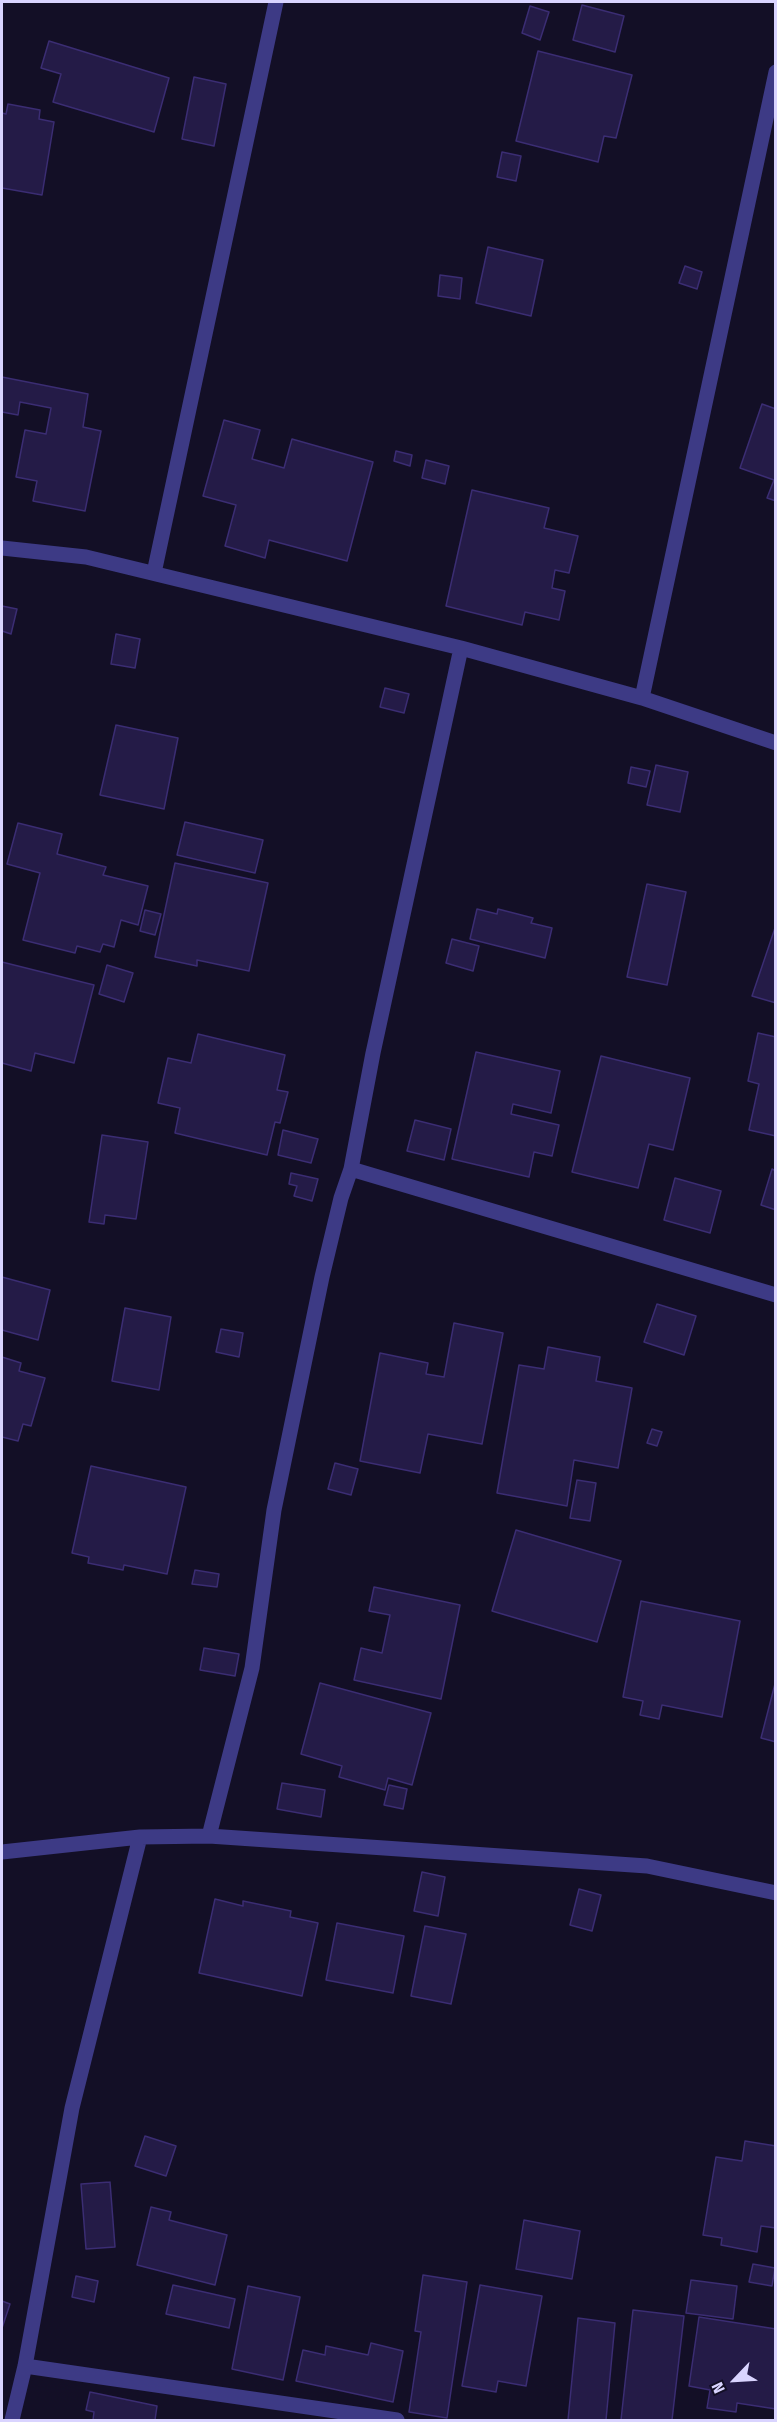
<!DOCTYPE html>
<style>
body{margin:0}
#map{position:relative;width:777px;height:2422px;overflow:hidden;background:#130f26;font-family:"Fira Sans Condensed",sans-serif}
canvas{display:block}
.frame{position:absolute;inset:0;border:3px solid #d9d4ff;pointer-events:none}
.north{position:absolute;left:705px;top:2350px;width:60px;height:60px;-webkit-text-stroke:4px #130f26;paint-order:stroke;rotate:245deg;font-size:16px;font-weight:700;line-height:24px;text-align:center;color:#d9d4ff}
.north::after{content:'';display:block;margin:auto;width:21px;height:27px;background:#d9d4ff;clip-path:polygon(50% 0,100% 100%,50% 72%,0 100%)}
</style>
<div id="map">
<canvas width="777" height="2422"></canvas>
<div class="frame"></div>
<div class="north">N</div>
</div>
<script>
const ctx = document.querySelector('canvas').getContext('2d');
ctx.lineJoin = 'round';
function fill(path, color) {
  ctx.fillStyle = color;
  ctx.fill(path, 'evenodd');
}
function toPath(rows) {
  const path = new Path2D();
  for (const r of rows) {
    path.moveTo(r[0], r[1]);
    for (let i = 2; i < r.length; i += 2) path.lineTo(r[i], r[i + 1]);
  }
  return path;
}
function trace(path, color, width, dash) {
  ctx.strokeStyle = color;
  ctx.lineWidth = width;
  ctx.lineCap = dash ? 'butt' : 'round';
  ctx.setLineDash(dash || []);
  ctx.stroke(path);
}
const building = toPath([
 [582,5,624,16,615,52,573,40,582,5],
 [530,6,549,12,540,40,522,33,530,6],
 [49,41,169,78,154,132,53,102,61,74,41,68,49,41],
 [538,51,632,75,616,138,604,136,598,162,516,141,538,51],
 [194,77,226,84,214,146,182,139,194,77],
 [8,104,40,110,39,119,54,122,42,195,2,188,2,113,6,114,8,104],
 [502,152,521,156,516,181,497,177,502,152],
 [488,247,543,260,531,316,476,303,488,247],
 [685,266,702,272,697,289,679,283,685,266],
 [440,275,462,278,460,299,438,296,440,275],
 [2,377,88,394,83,427,101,431,85,511,33,501,37,481,16,477,25,430,46,434,51,408,20,402,18,415,2,412,2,377],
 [762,404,776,409,776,501,767,498,774,480,740,468,762,404],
 [224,420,260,430,252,459,284,468,292,439,373,462,347,561,269,540,265,558,225,546,236,505,203,496,224,420],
 [396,451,412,455,410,466,394,461,396,451],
 [426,460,449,466,445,484,422,478,426,460],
 [472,490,549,508,544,528,578,536,569,573,555,570,552,588,565,591,559,620,525,612,522,625,446,606,472,490],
 [2,606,17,609,11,634,2,631,2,606],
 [116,634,140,639,135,668,111,664,116,634],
 [385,688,409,694,404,713,380,707,385,688],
 [116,725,178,738,164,809,100,795,116,725],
 [656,765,688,772,680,812,647,805,656,765],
 [631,767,650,771,646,787,628,783,631,767],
 [185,822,263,840,255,873,177,855,185,822],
 [18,823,62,834,57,854,106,867,103,875,148,886,138,925,121,920,114,947,103,944,100,952,77,946,75,953,23,940,40,873,7,864,18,823],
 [175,863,268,883,249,971,197,960,197,966,155,957,175,863],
 [647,884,686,892,667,985,627,977,647,884],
 [477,909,497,914,498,909,533,918,531,923,552,928,545,958,470,939,477,909],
 [145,910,161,914,155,935,140,931,145,910],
 [776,925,776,1003,752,996,776,925],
 [452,939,479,946,473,971,446,963,452,939],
 [2,962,94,985,74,1063,35,1053,31,1071,2,1063,2,962],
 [107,965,133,973,124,1002,99,994,107,965],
 [758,1033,776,1037,776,1136,749,1130,759,1084,748,1081,758,1033],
 [198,1034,285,1055,277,1090,288,1092,280,1123,275,1122,267,1155,175,1133,180,1108,158,1103,168,1058,191,1063,198,1034],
 [476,1052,560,1071,551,1113,513,1104,511,1114,559,1125,552,1156,534,1152,529,1177,452,1159,476,1052],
 [601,1056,690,1078,673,1150,649,1144,638,1188,572,1172,601,1056],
 [415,1120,451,1129,444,1160,407,1151,415,1120],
 [283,1130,318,1139,311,1163,278,1155,283,1130],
 [102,1135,148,1142,136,1219,105,1215,104,1224,89,1222,102,1135],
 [772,1169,776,1171,776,1210,761,1205,772,1169],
 [291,1173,318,1179,312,1201,294,1196,297,1186,289,1184,291,1173],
 [675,1178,721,1191,710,1233,664,1220,675,1178],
 [2,1277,50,1290,38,1340,2,1330,2,1277],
 [657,1304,696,1316,684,1355,644,1342,657,1304],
 [125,1308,171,1317,159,1390,112,1381,125,1308],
 [454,1323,503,1333,482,1444,428,1434,420,1473,360,1461,380,1353,428,1363,426,1374,444,1377,454,1323],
 [221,1329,243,1333,239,1357,216,1352,221,1329],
 [548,1347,600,1357,596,1381,632,1388,618,1468,574,1460,567,1506,497,1493,519,1365,544,1369,548,1347],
 [2,1357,21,1363,19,1371,45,1378,31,1426,23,1424,18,1441,2,1437,2,1357],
 [652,1429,662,1432,657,1446,647,1443,652,1429],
 [335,1463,358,1469,351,1495,328,1489,335,1463],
 [91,1466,186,1487,167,1574,124,1565,123,1570,88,1563,89,1557,72,1553,91,1466],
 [577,1480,596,1483,590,1521,570,1518,577,1480],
 [516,1530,621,1561,597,1642,492,1611,516,1530],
 [195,1570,219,1574,217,1587,192,1584,195,1570],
 [374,1587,460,1605,441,1699,354,1680,361,1648,382,1653,390,1615,369,1611,374,1587],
 [641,1601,740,1621,722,1717,662,1705,659,1719,640,1715,643,1701,623,1697,641,1601],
 [204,1648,239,1654,235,1676,200,1670,204,1648],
 [776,1680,776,1742,761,1738,776,1680],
 [320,1683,431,1713,412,1785,388,1778,385,1790,339,1777,342,1766,301,1754,320,1683],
 [282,1783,325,1790,321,1817,277,1809,282,1783],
 [389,1785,407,1789,403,1809,384,1805,389,1785],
 [422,1872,445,1877,438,1916,414,1911,422,1872],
 [579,1889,601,1895,592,1931,570,1925,579,1889],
 [215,1899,243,1906,243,1901,291,1911,290,1917,318,1923,302,1996,199,1973,215,1899],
 [337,1923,404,1936,393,1993,326,1980,337,1923],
 [425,1926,466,1934,451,2004,411,1996,425,1926],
 [145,2136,176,2146,166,2176,135,2166,145,2136],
 [745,2141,776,2146,776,2228,761,2226,757,2252,721,2245,722,2238,703,2235,716,2157,742,2161,745,2141],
 [110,2182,115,2247,86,2249,81,2184,110,2182],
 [151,2207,171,2212,169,2220,227,2235,215,2285,137,2265,151,2207],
 [524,2220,580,2231,572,2279,516,2269,524,2220],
 [753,2264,775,2268,772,2286,749,2282,753,2264],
 [423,2275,467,2282,447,2418,409,2412,421,2332,415,2331,423,2275],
 [76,2276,98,2281,94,2302,72,2297,76,2276],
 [691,2280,737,2286,733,2319,686,2313,691,2280],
 [173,2285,235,2299,229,2328,166,2314,173,2285],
 [480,2285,542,2296,526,2386,498,2381,496,2392,462,2386,480,2285],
 [248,2286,300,2297,283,2380,232,2369,248,2286],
 [2,2301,10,2304,2,2328,2,2301],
 [633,2310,684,2316,672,2420,621,2420,633,2310],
 [699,2317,776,2329,776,2409,737,2403,736,2412,707,2408,710,2390,689,2386,699,2317],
 [578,2318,615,2323,606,2420,568,2420,578,2318],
 [371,2343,403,2351,393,2402,296,2381,303,2350,325,2355,326,2346,368,2355,371,2343],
 [90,2392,157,2406,155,2420,93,2420,94,2412,86,2410,90,2392]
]);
const street = toPath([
 [2,548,86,557,461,648,642,698,776,743],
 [154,573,276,2],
 [642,698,776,72],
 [351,1169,776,1295],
 [209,1836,252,1668,274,1510,322,1277,341,1198,351,1169,373,1053,461,648],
 [2,1852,140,1837,209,1836,647,1866,776,1893],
 [25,2366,397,2420],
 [12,2420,25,2366,72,2108,140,1837]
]);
fill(building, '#241b47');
trace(building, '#3b2d73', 1.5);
trace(street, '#3d3a85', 15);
</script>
